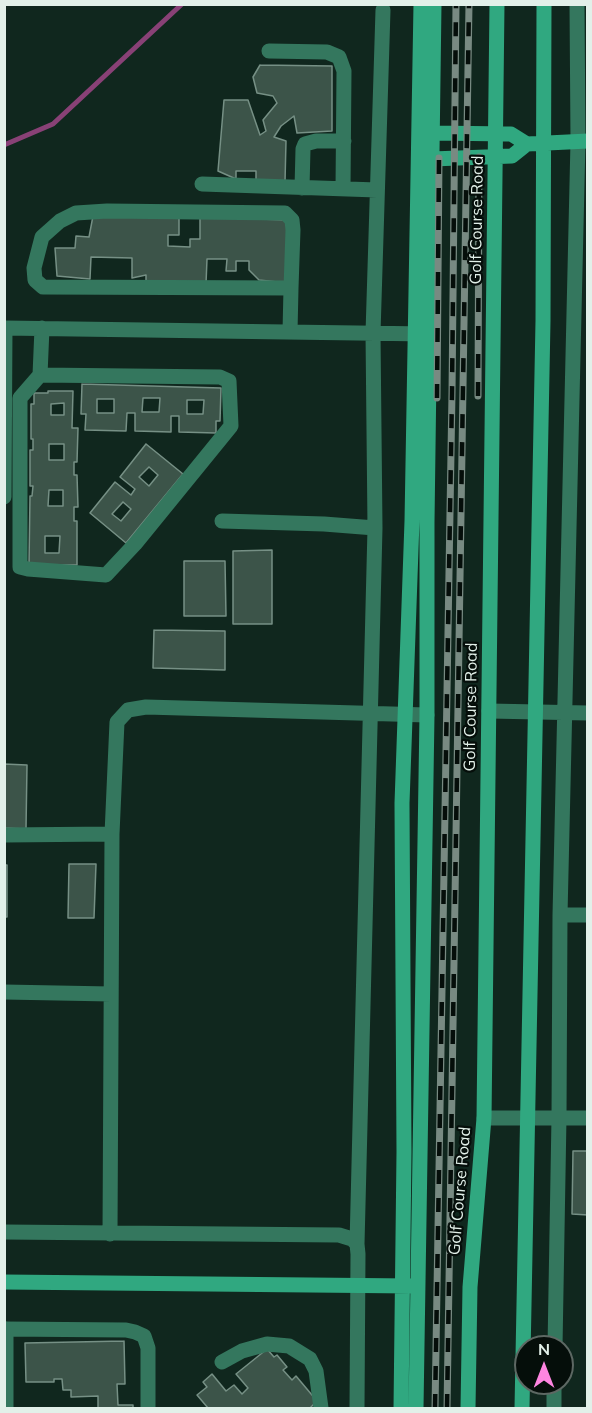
<!DOCTYPE html>
<style>
body{margin:0}
#map{position:relative;width:592px;height:1413px;overflow:hidden;background:#10271e;font-family:Mulish,sans-serif}
canvas{display:block}
.frame{position:absolute;inset:0;border:6px solid #e2f0e9;pointer-events:none}
.north{position:absolute;left:514px;top:1335px;width:60px;height:60px;box-sizing:border-box;background:#050e0a;border:2px solid #5d6863;border-radius:50%;rotate:0deg;font-size:16px;font-weight:700;line-height:24px;text-align:center;color:#e2f0e9}
.north::after{content:'';display:block;margin:auto;width:21px;height:27px;background:#fe85e0;clip-path:polygon(50% 0,100% 100%,50% 72%,0 100%)}
</style>
<div id="map">
<canvas width="592" height="1413"></canvas>
<div class="frame"></div>
<div class="north">N</div>
</div>
<script>
const ctx = document.querySelector('canvas').getContext('2d');
ctx.lineJoin = 'round';
function toPath(rows) {
  const path = new Path2D();
  for (const r of rows) {
    path.moveTo(r[0], r[1]);
    for (let i = 2; i < r.length; i += 2) path.lineTo(r[i], r[i + 1]);
  }
  return path;
}
function trace(path, color, width, dash) {
  ctx.strokeStyle = color;
  ctx.lineWidth = width;
  ctx.lineCap = dash ? 'butt' : 'round';
  ctx.setLineDash(dash || []);
  ctx.stroke(path);
}
function fill(path, color) {
  ctx.fillStyle = color;
  ctx.fill(path, 'evenodd');
}
function label(font, color, halo, rows, align = 'center') {
  ctx.font = font + ' Mulish,sans-serif';
  ctx.lineWidth = 4.5;
  ctx.setLineDash([]);
  ctx.textBaseline = 'middle';
  ctx.strokeStyle = halo;
  ctx.fillStyle = color;
  for (const [text, x, y, turn = 0] of rows) {
    ctx.save();
    ctx.translate(x, y);
    ctx.rotate((+turn || 0) * Math.PI / 180);
    ctx.textAlign = isNaN(turn) ? turn : align;
    if (halo) ctx.strokeText(text, 0, 0);
    ctx.fillText(text, 0, 0);
    ctx.restore();
  }
}
const stream = toPath([
 [4,145,53,124,182,4]
]);
const building = toPath([
 [260,65,332,66,332,131,297,133,294,116,281,126,274,137,286,141,285,182,256,182,256,171,236,171,236,179,218,171,224,100,248,100,260,135,266,131,263,120,277,103,273,96,257,93,253,77,260,65],
 [93,216,179,217,179,235,168,235,168,246,190,247,190,239,200,239,200,217,288,220,287,283,259,280,249,270,249,261,236,261,236,271,226,271,227,259,207,259,206,284,146,282,146,275,132,278,132,258,91,257,90,279,57,276,55,248,75,248,76,236,89,237,93,216],
 [82,384,221,388,220,421,216,421,216,433,179,432,179,416,171,416,171,432,135,431,135,413,127,413,126,431,85,430,86,414,81,414,82,384],
 [143,398,160,398,159,412,142,412,143,398],
 [97,399,114,399,114,413,97,413,97,399],
 [187,400,204,400,203,414,187,414,187,400],
 [48,391,73,391,72,428,78,428,77,462,74,462,74,475,77,475,78,507,74,507,74,521,77,521,77,565,29,565,30,496,32,496,33,486,30,486,30,450,33,450,33,439,31,439,31,404,34,404,34,393,48,393,48,391],
 [64,403,64,415,51,415,51,404,64,403],
 [49,444,64,444,64,460,49,460,49,444],
 [49,490,63,490,63,506,48,506,49,490],
 [45,536,60,536,59,553,45,553,45,536],
 [146,444,183,474,126,543,90,513,115,482,131,495,135,489,120,477,146,444],
 [149,467,158,475,149,486,139,477,149,467],
 [123,502,131,509,121,521,112,514,123,502],
 [272,550,272,624,233,624,233,551,272,550],
 [184,561,225,561,226,616,184,616,184,561],
 [154,630,225,631,225,670,153,668,154,630],
 [4,764,27,765,26,829,4,828,4,764],
 [69,864,96,864,94,918,68,918,69,864],
 [4,865,7,865,7,917,4,917,4,865],
 [573,1151,588,1151,588,1215,572,1214,573,1151],
 [124,1341,125,1384,117,1384,118,1405,133,1405,133,1408,98,1408,98,1396,71,1397,71,1390,63,1390,62,1379,54,1379,54,1382,26,1382,25,1343,124,1341],
 [267,1349,274,1357,277,1355,287,1367,283,1370,292,1380,296,1376,317,1401,310,1408,208,1408,197,1395,207,1387,203,1382,212,1374,226,1391,234,1385,242,1394,248,1388,236,1374,267,1349]
]);
const street = toPath([
 [269,51,327,52,339,57,344,71,343,189],
 [202,184,377,190],
 [302,188,303,149,305,144,316,141,344,141],
 [4,328,428,334],
 [290,332,291,288,43,287,35,280,34,268,42,237,60,221,76,213,107,211,285,213,292,220,293,230,291,288],
 [40,375,220,377,229,381,231,426,135,544,106,575,28,569,20,567,20,398,40,375,42,328],
 [4,497,5,328],
 [222,521,324,524,375,528],
 [489,711,588,713],
 [4,835,112,834],
 [560,915,588,915],
 [4,992,111,994],
 [484,1118,588,1118],
 [4,1232,339,1235,352,1239,357,1244,358,1254,357,1408],
 [110,1234,112,834,117,722,128,710,146,707,427,715],
 [357,1244,375,528,373,333,383,10],
 [4,1329,126,1330,135,1332,144,1336,148,1348,148,1408],
 [555,1347,559,1117,560,915,578,141,577,4],
 [222,1362,242,1351,267,1344,289,1346,310,1359,316,1371,321,1408],
 [6,1408,6,1329],
 [554,1408,554,1383]
]);
const secondary = toPath([
 [432,133,511,134,527,144,588,141],
 [432,159,512,156,527,144],
 [4,1282,412,1286],
 [401,1408,404,1152,402,803,412,521,421,4],
 [416,1408,427,715,427,522,434,4],
 [468,1408,470,1287,484,1118,497,4],
 [522,1408,543,321,544,4]
]);
const rail = toPath([
 [478,396,479,157],
 [437,398,439,158],
 [435,1408,452,393,456,4],
 [447,1408,469,4]
]);
const streetNames = [
 ["Golf Course Road",477,220,-89],
 ["Golf Course Road",471,707,-89],
 ["Golf Course Road",460,1191,-85]
];
trace(stream, '#884176', 5);
fill(building, '#3c5449');
trace(building, '#769085', 1.5);
trace(street, '#34775e', 15);
trace(secondary, '#30a880', 15);
trace(rail, '#788a82', 7);
trace(rail, '#050e0a', 4.5, [14]);
label('16px', '#e2f0e9', '#050e0a', streetNames);
</script>
